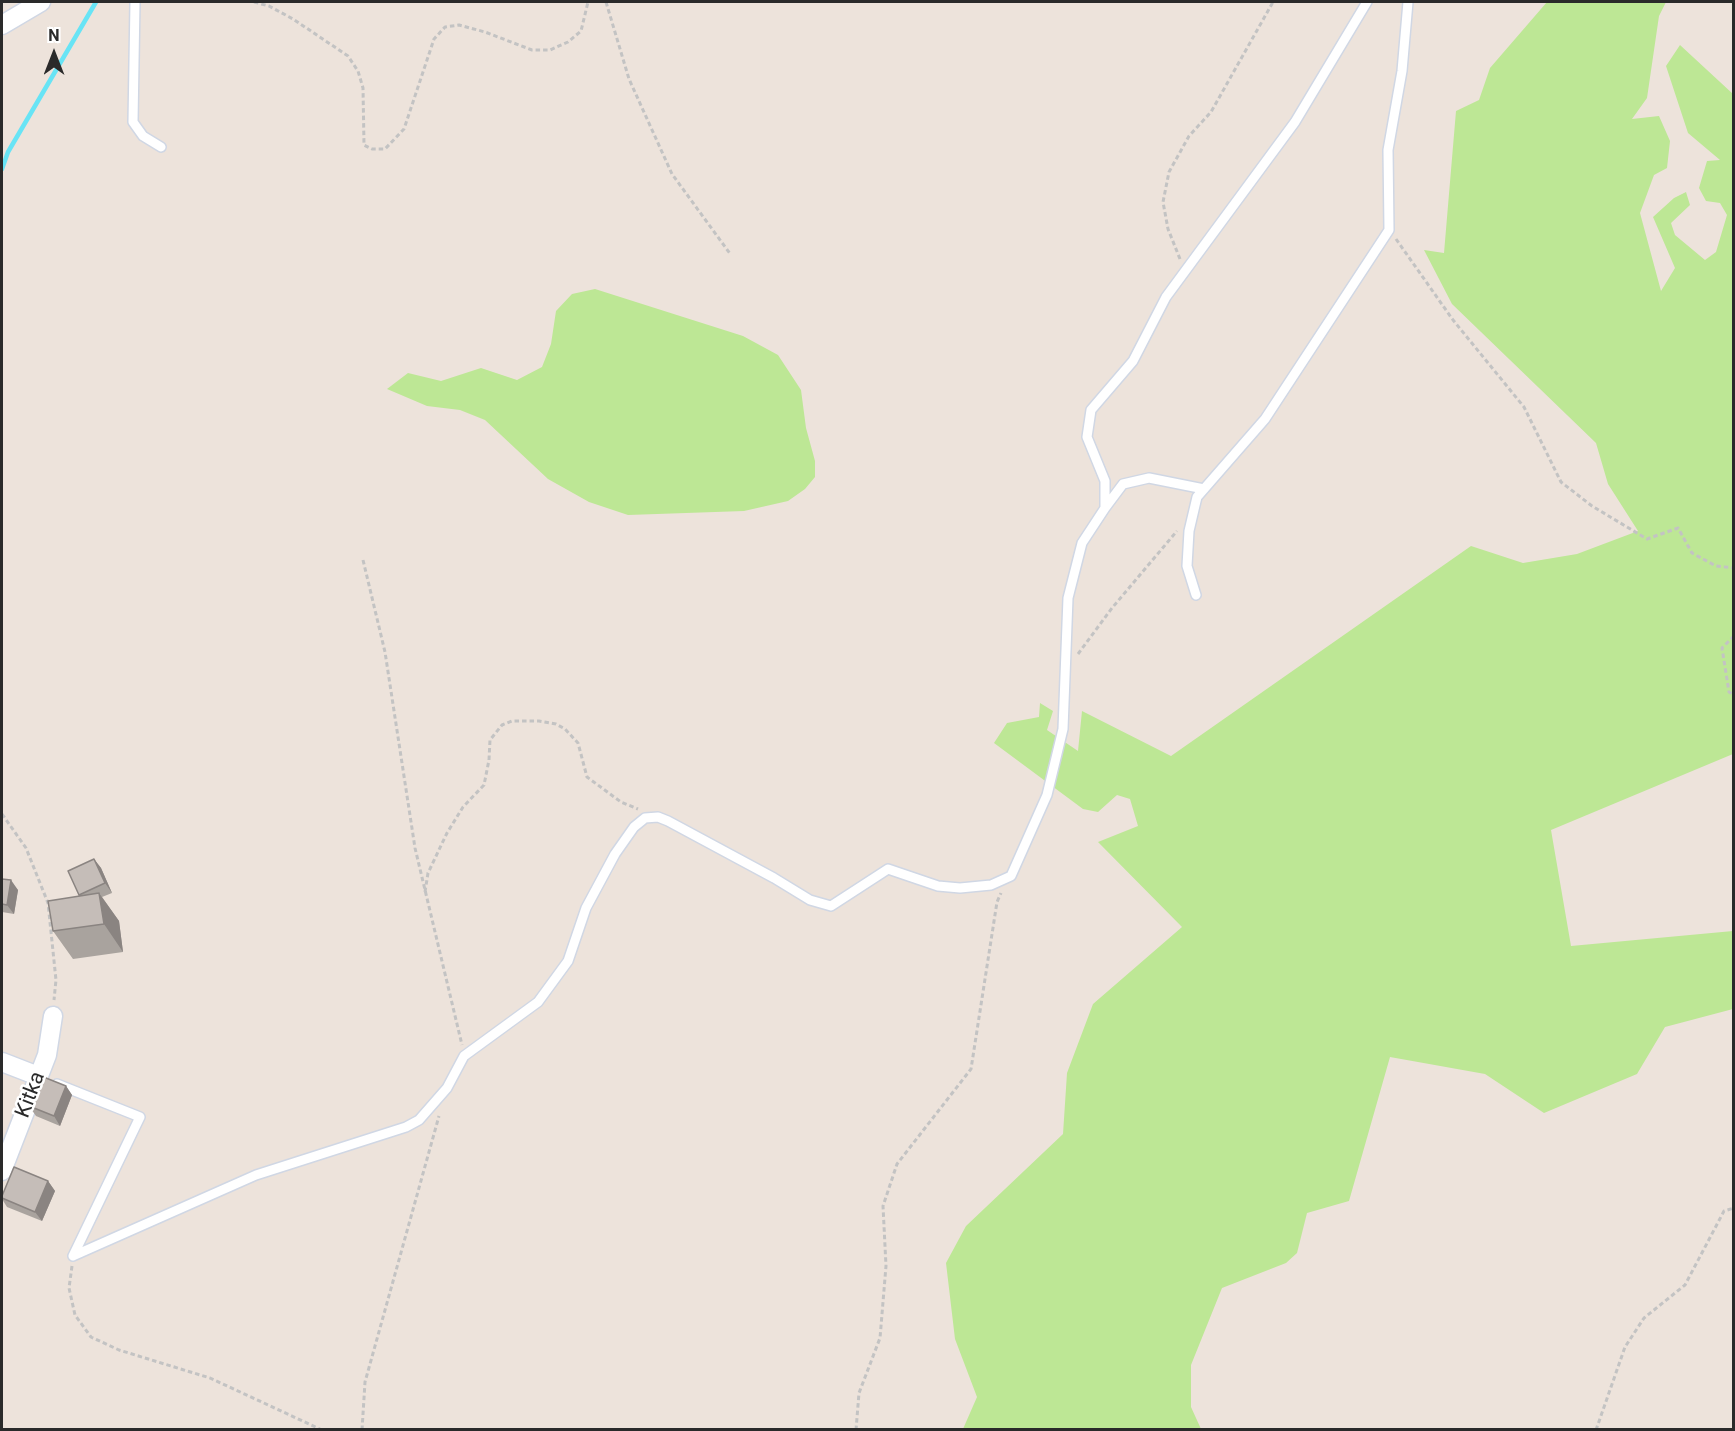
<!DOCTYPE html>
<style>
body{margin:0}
#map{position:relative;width:1735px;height:1431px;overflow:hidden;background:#ede3db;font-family:Roboto,sans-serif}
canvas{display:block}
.frame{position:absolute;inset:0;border:3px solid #2a2a2a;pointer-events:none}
.north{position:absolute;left:24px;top:24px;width:60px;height:60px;-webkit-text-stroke:4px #fff;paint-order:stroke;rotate:0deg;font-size:16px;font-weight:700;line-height:24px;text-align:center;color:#2a2a2a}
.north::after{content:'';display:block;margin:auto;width:21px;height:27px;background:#2a2a2a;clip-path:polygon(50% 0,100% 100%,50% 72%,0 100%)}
</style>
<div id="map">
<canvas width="1735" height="1431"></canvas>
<div class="frame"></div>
<div class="north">N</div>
</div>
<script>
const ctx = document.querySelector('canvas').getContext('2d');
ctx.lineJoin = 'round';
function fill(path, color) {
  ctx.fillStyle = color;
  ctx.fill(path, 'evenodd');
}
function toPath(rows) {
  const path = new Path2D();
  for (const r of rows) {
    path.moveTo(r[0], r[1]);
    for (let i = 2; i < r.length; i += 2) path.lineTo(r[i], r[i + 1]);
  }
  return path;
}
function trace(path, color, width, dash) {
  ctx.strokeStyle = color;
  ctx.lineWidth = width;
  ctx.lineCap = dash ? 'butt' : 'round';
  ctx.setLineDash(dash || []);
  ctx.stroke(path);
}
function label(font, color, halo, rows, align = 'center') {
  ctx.font = font + ' Roboto,sans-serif';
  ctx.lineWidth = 5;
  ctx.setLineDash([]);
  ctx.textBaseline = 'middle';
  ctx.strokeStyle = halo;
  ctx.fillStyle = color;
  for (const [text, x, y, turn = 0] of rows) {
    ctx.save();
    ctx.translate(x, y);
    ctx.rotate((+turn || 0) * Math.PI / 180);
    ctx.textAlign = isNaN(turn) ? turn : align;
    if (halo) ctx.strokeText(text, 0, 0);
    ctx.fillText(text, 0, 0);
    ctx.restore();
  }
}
const green = toPath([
 [1547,2,1666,2,1659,16,1647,98,1632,119,1659,116,1670,141,1667,168,1654,175,1640,213,1661,291,1675,268,1653,217,1674,198,1686,192,1690,205,1671,223,1675,235,1705,260,1716,252,1727,215,1720,203,1706,201,1699,188,1707,161,1720,160,1688,133,1666,66,1680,45,1733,94,1733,754,1551,830,1571,946,1733,931,1733,1009,1665,1027,1637,1074,1544,1113,1485,1074,1390,1057,1349,1201,1307,1213,1297,1253,1286,1263,1222,1288,1191,1365,1191,1407,1201,1429,963,1429,977,1397,955,1339,946,1263,966,1226,1063,1134,1067,1073,1093,1004,1182,927,1098,842,1138,826,1130,799,1117,795,1098,812,1083,809,994,743,1007,723,1039,717,1040,703,1053,711,1047,730,1078,751,1082,711,1171,756,1471,546,1523,563,1577,554,1638,531,1608,484,1596,443,1452,304,1424,250,1444,253,1456,111,1479,100,1490,68],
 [595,289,743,336,778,355,801,390,806,428,815,461,815,477,805,489,788,501,744,511,628,515,589,502,548,479,485,420,460,410,427,406,387,389,408,373,441,381,481,368,517,380,542,367,551,344,556,311,572,294]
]);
const stream = toPath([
 [2,169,8,152,96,2]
]);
const path = toPath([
 [254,2,269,6,293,19,348,56,358,71,363,88,364,145,372,149,385,149,404,129,434,39,445,27,459,25,485,32,532,50,550,50,568,42,581,31,588,2],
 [606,2,629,79,672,174,731,255],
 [1396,239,1453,320,1524,407,1561,482,1592,506,1647,539,1678,528,1692,553,1716,566,1734,568],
 [1180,259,1168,229,1163,202,1169,172,1189,136,1211,112,1273,2],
 [363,560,385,652,415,848,462,1045],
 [1734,636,1722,648,1729,692,1734,695],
 [1078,654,1112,608,1177,531],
 [2,814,26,848,48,903,56,980,54,1000],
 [425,892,428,873,447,833,463,807,484,785,489,760,490,740,502,725,512,721,539,721,556,724,565,729,578,743,587,777,621,802,638,809],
 [72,1266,69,1288,75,1315,91,1337,119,1350,210,1378,322,1430],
 [362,1430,365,1382,439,1116],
 [856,1430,859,1393,880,1338,886,1266,883,1206,897,1164,971,1069,997,902,1001,893],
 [1596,1430,1625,1347,1644,1318,1685,1285,1724,1211,1734,1208]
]);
const lane = toPath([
 [135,2,133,122,143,136,161,147],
 [1105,508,1123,484,1149,478,1204,489],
 [1196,595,1187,566,1189,531,1197,497,1265,419,1389,230,1388,150,1402,71,1408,2],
 [57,1084,140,1117,73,1256],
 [73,1256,256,1175,406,1127,419,1120,447,1088,464,1056,538,1002,568,961,586,908,615,854,634,827,645,818,658,817,668,821,774,878,810,900,831,906,888,869,938,886,960,888,991,885,1011,876,1047,795,1063,729,1068,598,1082,543,1105,508,1105,481,1087,437,1091,410,1133,361,1166,297,1295,122,1367,2]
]);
const street = toPath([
 [2,25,41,2],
 [2,1062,38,1076],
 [2,1171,47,1055,53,1016]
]);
const wall = toPath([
 [94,859,101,868,112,893,102,897,119,921,123,952,73,959,53,931,79,896],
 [2,879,18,890,14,914,2,912],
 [66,1086,72,1095,60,1126,36,1116,29,1106],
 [48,1181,55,1191,42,1221,7,1207,2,1199,2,1196]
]);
const shadedWall = toPath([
 [94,859,101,868,112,893,105,883],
 [11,880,18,890,14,914,7,905],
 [99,893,119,921,123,952,104,924],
 [66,1086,72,1095,60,1126,54,1116],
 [48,1181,55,1191,42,1221,35,1212]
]);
const building = toPath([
 [94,859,105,883,79,895,68,871,94,859],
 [2,879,11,880,7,905,2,904,2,879],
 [99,893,104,924,53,931,48,901,99,893],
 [41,1076,66,1086,54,1116,29,1106,41,1076],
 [14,1167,48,1181,35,1212,2,1198,2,1196,14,1167]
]);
const streetNames = [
 ["Kitka",31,1095,-69]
];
fill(green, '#bde795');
trace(stream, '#68e4f5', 4.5);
trace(lane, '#d0d7e4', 12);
trace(street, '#d0d7e4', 21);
trace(path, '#c3c3c3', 3, [4.5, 3]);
trace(lane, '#fff', 9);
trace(street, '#fff', 18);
fill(wall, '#a9a39e');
fill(shadedWall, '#8a8481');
fill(building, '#c5bdb8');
trace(building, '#8a8481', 1.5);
label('21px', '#2a2a2a', '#fff', streetNames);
</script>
